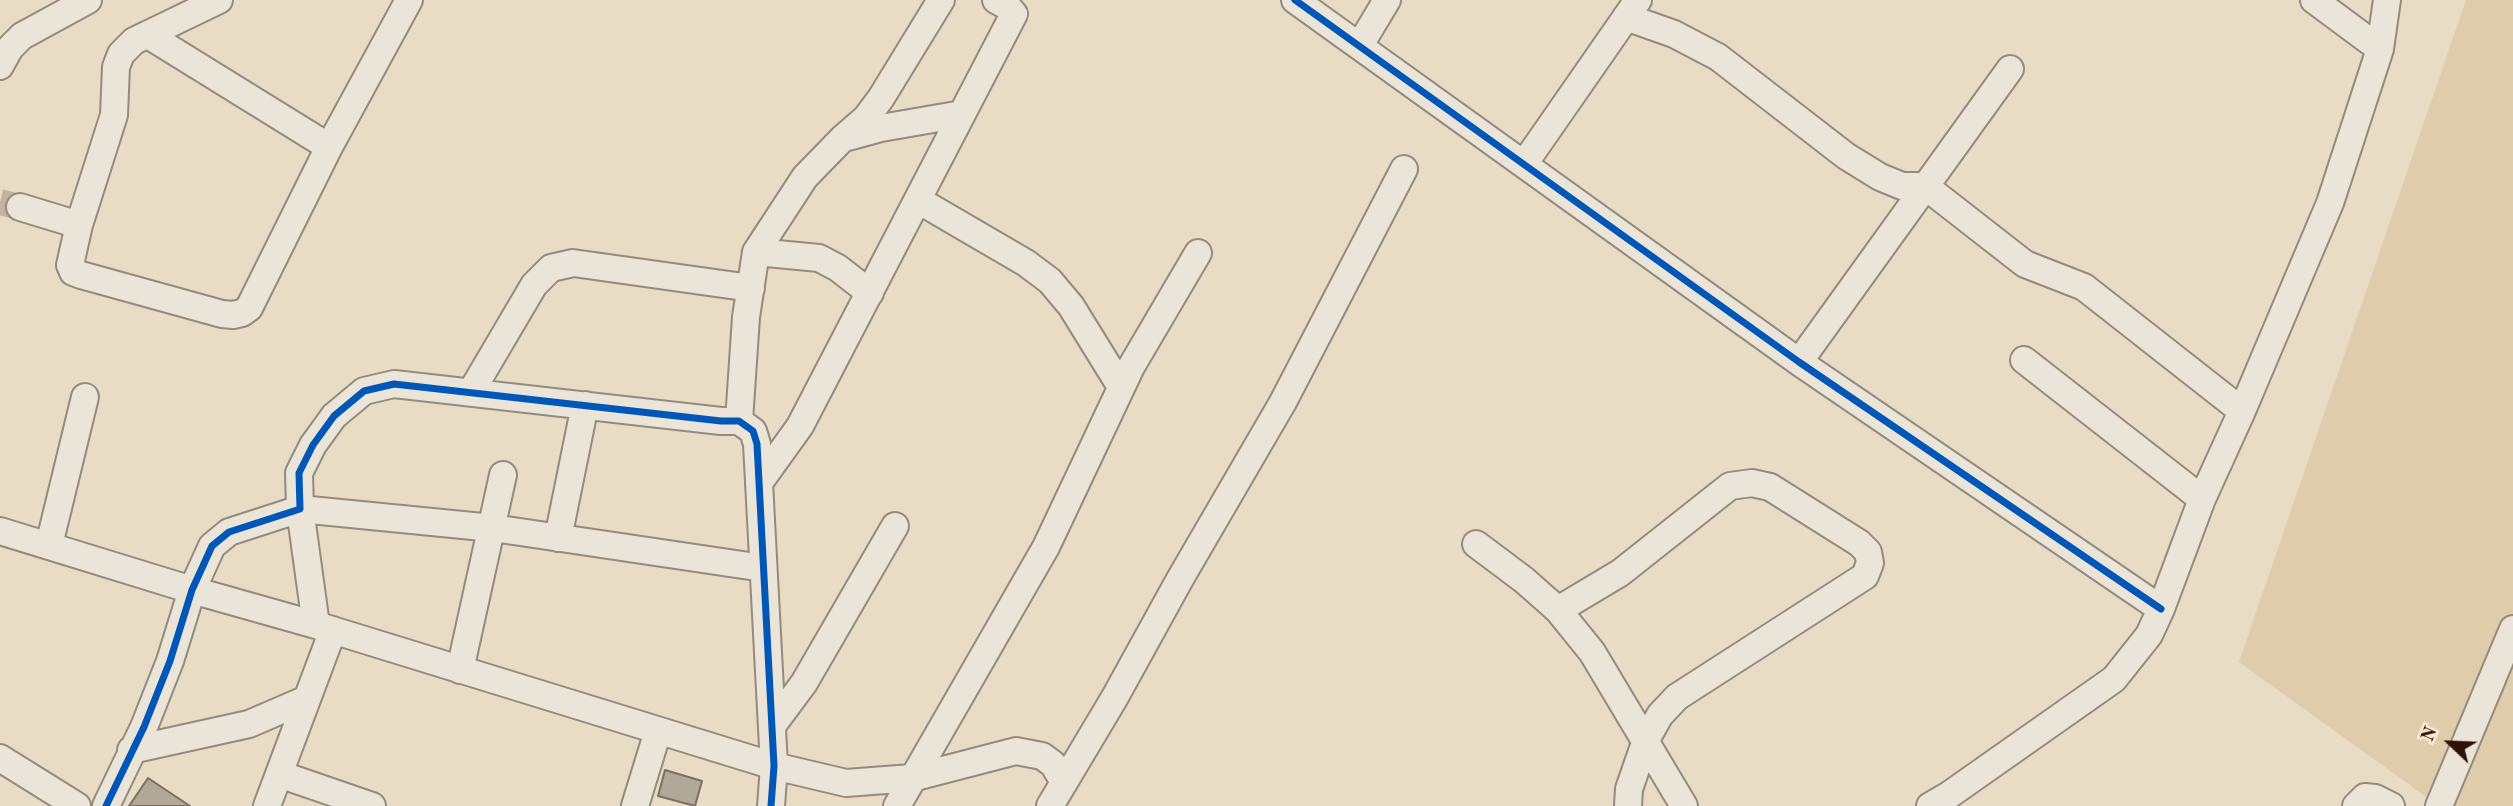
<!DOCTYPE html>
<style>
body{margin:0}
#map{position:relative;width:2513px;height:806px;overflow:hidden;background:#e8dcc4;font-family:"Old Standard TT",serif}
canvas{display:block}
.north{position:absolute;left:2415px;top:708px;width:70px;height:70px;-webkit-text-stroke:5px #faeccf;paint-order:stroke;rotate:293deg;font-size:19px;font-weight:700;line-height:28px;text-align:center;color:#2e1107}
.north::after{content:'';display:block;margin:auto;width:24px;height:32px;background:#2e1107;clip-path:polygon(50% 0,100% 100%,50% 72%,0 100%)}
</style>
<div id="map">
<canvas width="2513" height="806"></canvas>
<div class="north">N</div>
</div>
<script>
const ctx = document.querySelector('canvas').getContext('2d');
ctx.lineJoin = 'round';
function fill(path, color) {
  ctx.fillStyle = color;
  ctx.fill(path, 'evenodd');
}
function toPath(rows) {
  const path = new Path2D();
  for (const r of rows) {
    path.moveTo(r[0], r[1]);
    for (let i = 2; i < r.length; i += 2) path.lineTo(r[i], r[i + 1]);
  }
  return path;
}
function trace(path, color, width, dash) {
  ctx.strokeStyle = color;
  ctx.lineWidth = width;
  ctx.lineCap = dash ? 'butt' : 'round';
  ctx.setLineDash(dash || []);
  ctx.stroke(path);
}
const green = toPath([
 [2466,0,2513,0,2513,806,2439,806,2239,662]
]);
const building = toPath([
 [665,770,702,781,695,806,658,796,665,770],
 [148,778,190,806,129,806,148,778]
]);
const minorTunnel = toPath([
 [0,202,20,207]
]);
const minor = toPath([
 [219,0,134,41,121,54,116,67,114,115,79,225,70,265,73,272,81,275,222,314,233,315,242,313,249,308,329,147,409,0],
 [1295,0,1799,362,2161,609],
 [2314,0,2380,49],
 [1626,17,1674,34,1718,57,1846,156,1880,177,1902,186,1925,186,2025,264,2084,287,2242,411],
 [148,35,329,147],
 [1360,45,1387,0],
 [0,66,10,48,22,36,88,0],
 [848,137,881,128,962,114],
 [1524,164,1638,0],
 [918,200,1026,263,1050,281,1071,306,1121,387],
 [20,207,79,225],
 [756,252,819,258,838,268,870,293],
 [2024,360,2202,499],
 [1799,362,2010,69],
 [471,392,534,285,551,268,573,263,751,288],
 [739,421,746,317,756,252,805,177,843,138,866,118,881,98,941,0],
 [759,483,800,426,1014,14,1007,6,996,0],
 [0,531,192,590,316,625,774,766,846,783,912,778,1016,751,1042,756,1053,764,1064,782],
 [558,538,585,405],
 [1476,544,1524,580,1558,610,1592,652,1684,806],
 [49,545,85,397],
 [1558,610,1620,573,1730,486,1752,483,1770,487,1859,543,1868,552,1870,563,1865,576,1677,697,1660,715,1646,740,1629,789,1628,806],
 [316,625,300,509,493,528,763,568],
 [460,670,503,475],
 [772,726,804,683,895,526],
 [131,750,249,724,307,699],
 [0,758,77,806],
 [279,774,333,630],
 [106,806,144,727,170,661,192,590,212,546,229,532,300,509,299,473,313,445,334,416,364,391,394,384,721,421,739,421,753,431,757,444,774,766,771,806],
 [267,806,279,774,372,806],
 [635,806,658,731],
 [897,806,1046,547,1131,367,1198,253],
 [1050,806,1115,697,1180,579,1283,402,1404,169],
 [1930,806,1949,795,2114,679,2149,635,2161,609,2202,499,2242,411,2330,203,2380,49,2387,0],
 [2356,806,2365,797,2375,798,2391,806],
 [2439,806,2513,629]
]);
const cycleway = toPath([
 [1295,0,1799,362,2161,609],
 [106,806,144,727,170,661,192,590,212,546,229,532,300,509,299,473,313,445,334,416,364,391,394,384,721,421,739,421,753,431,757,444,774,766,771,806]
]);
fill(green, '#deccab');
fill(building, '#b2a897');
trace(building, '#7b7063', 2);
trace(minorTunnel, '#c3b39e', 26, [26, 13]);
trace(minor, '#958b7c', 30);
trace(minor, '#ebe5d9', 26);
trace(cycleway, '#0057b8', 7);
</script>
